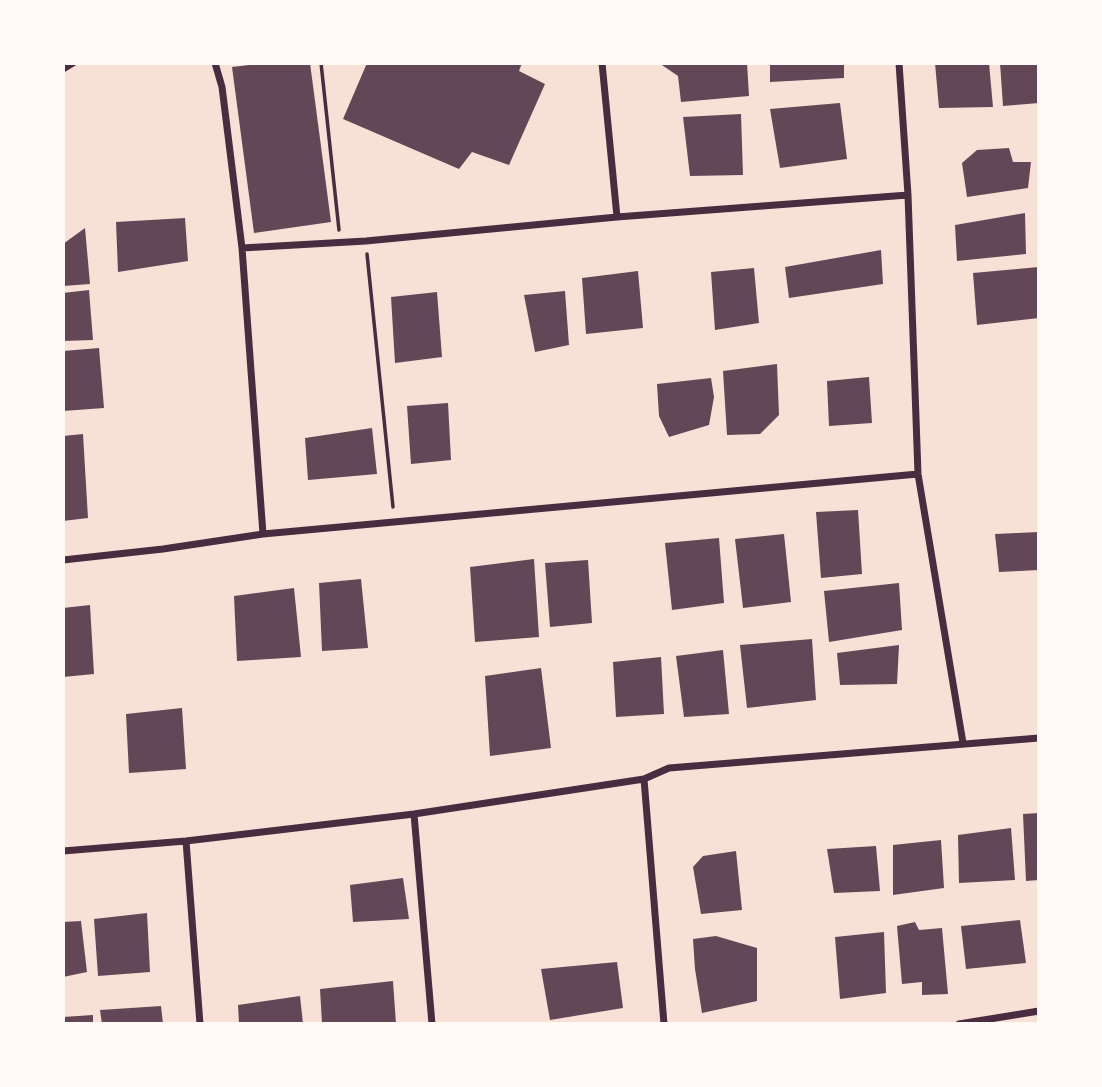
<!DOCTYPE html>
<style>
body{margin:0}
#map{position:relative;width:1102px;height:1087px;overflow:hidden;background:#f7e1d7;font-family:"Noto Sans",sans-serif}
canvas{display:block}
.frame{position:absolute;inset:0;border:65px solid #fffaf5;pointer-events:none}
</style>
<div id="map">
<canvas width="1102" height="1087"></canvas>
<div class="frame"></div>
</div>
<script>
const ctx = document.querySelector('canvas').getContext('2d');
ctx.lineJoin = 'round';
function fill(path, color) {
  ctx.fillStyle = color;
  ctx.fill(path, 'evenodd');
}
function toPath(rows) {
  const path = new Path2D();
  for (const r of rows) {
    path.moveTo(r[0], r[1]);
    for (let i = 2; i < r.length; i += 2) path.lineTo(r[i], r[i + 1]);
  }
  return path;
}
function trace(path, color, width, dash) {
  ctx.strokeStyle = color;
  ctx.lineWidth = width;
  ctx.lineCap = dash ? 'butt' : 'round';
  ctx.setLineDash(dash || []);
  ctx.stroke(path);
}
const building = toPath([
 [266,63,310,63,331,222,254,233,232,67],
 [367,63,522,63,519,71,545,84,509,165,472,152,459,169,343,119],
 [659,63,747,63,749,96,681,102,678,76],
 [770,63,844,63,844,78,770,82],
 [935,63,989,63,993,107,939,108],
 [1000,63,1038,63,1039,103,1003,106],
 [840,103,847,159,780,168,770,109],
 [741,114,743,175,690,176,683,117],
 [1009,148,1013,162,1031,162,1028,188,967,197,962,163,977,150],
 [1025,213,1026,254,957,261,955,225],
 [185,218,188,261,118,272,116,222],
 [85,228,90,284,63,286,63,244],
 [881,250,883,284,789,298,785,267],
 [1039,267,1039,318,977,325,973,273],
 [754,268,759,323,715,330,711,272],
 [638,271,643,328,586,334,582,278],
 [89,290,93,340,63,341,63,293],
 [565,291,569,345,535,352,524,295],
 [437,292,442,357,395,363,391,297],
 [99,348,104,408,63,411,63,351],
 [777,364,779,415,760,434,727,435,723,371],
 [869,377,872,423,829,426,827,381],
 [711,378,714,397,709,425,669,437,659,416,657,384],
 [448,403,451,460,411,464,407,406],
 [372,428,377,474,308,480,305,438],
 [83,434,88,518,63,521,63,436],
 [858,510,862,574,821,578,816,512],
 [1039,532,1039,570,999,572,995,534],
 [784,534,791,602,743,608,735,539],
 [719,538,724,603,672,610,665,543],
 [534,559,539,637,475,642,470,567],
 [588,560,592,623,550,627,545,563],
 [361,579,368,648,322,651,319,583],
 [899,583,902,630,829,642,824,591],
 [294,588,301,657,237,661,234,596],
 [90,605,94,674,63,677,63,608],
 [812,639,816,700,747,708,740,645],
 [899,645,897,684,840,685,837,653],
 [723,650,729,714,684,717,676,656],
 [661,657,664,714,616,717,613,662],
 [541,668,551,748,490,756,485,676],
 [182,708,186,769,129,773,126,714],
 [1039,813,1039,880,1026,881,1023,814],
 [1011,828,1015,880,959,883,958,835],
 [941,840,944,888,893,895,893,845],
 [876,846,880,891,834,893,827,849],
 [736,851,742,910,701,914,693,867,703,856],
 [403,878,409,919,353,922,350,885],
 [147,913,150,972,98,976,94,919],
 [1020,920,1026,963,966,969,961,926],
 [81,921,87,972,63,977,63,922],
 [915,922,919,930,942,928,948,994,922,995,922,982,902,984,897,926],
 [884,932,886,993,840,999,835,937],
 [716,936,757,948,757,1001,702,1013,695,969,693,939],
 [617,962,623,1008,550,1020,541,969],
 [393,981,396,1024,322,1024,320,989],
 [300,996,303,1024,239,1024,238,1005],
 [161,1006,163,1024,102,1024,100,1010],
 [93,1015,93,1024,63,1024,63,1017]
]);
const path = toPath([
 [321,63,339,230],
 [367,254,393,507]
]);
const minor = toPath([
 [215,63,222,87,242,248,263,534],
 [602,63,617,217],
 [899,63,908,195,918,474,963,743],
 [63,69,73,63],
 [242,248,366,241,617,217,908,195],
 [63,560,163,549,263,534,918,474],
 [644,779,664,1024],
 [414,814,432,1024],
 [186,841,200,1024],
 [63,851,186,841,414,814,644,779,669,768,1039,738],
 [959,1024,1039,1011]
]);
fill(building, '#644757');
trace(path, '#4a2c40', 3.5);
trace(minor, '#4a2c40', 7);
</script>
